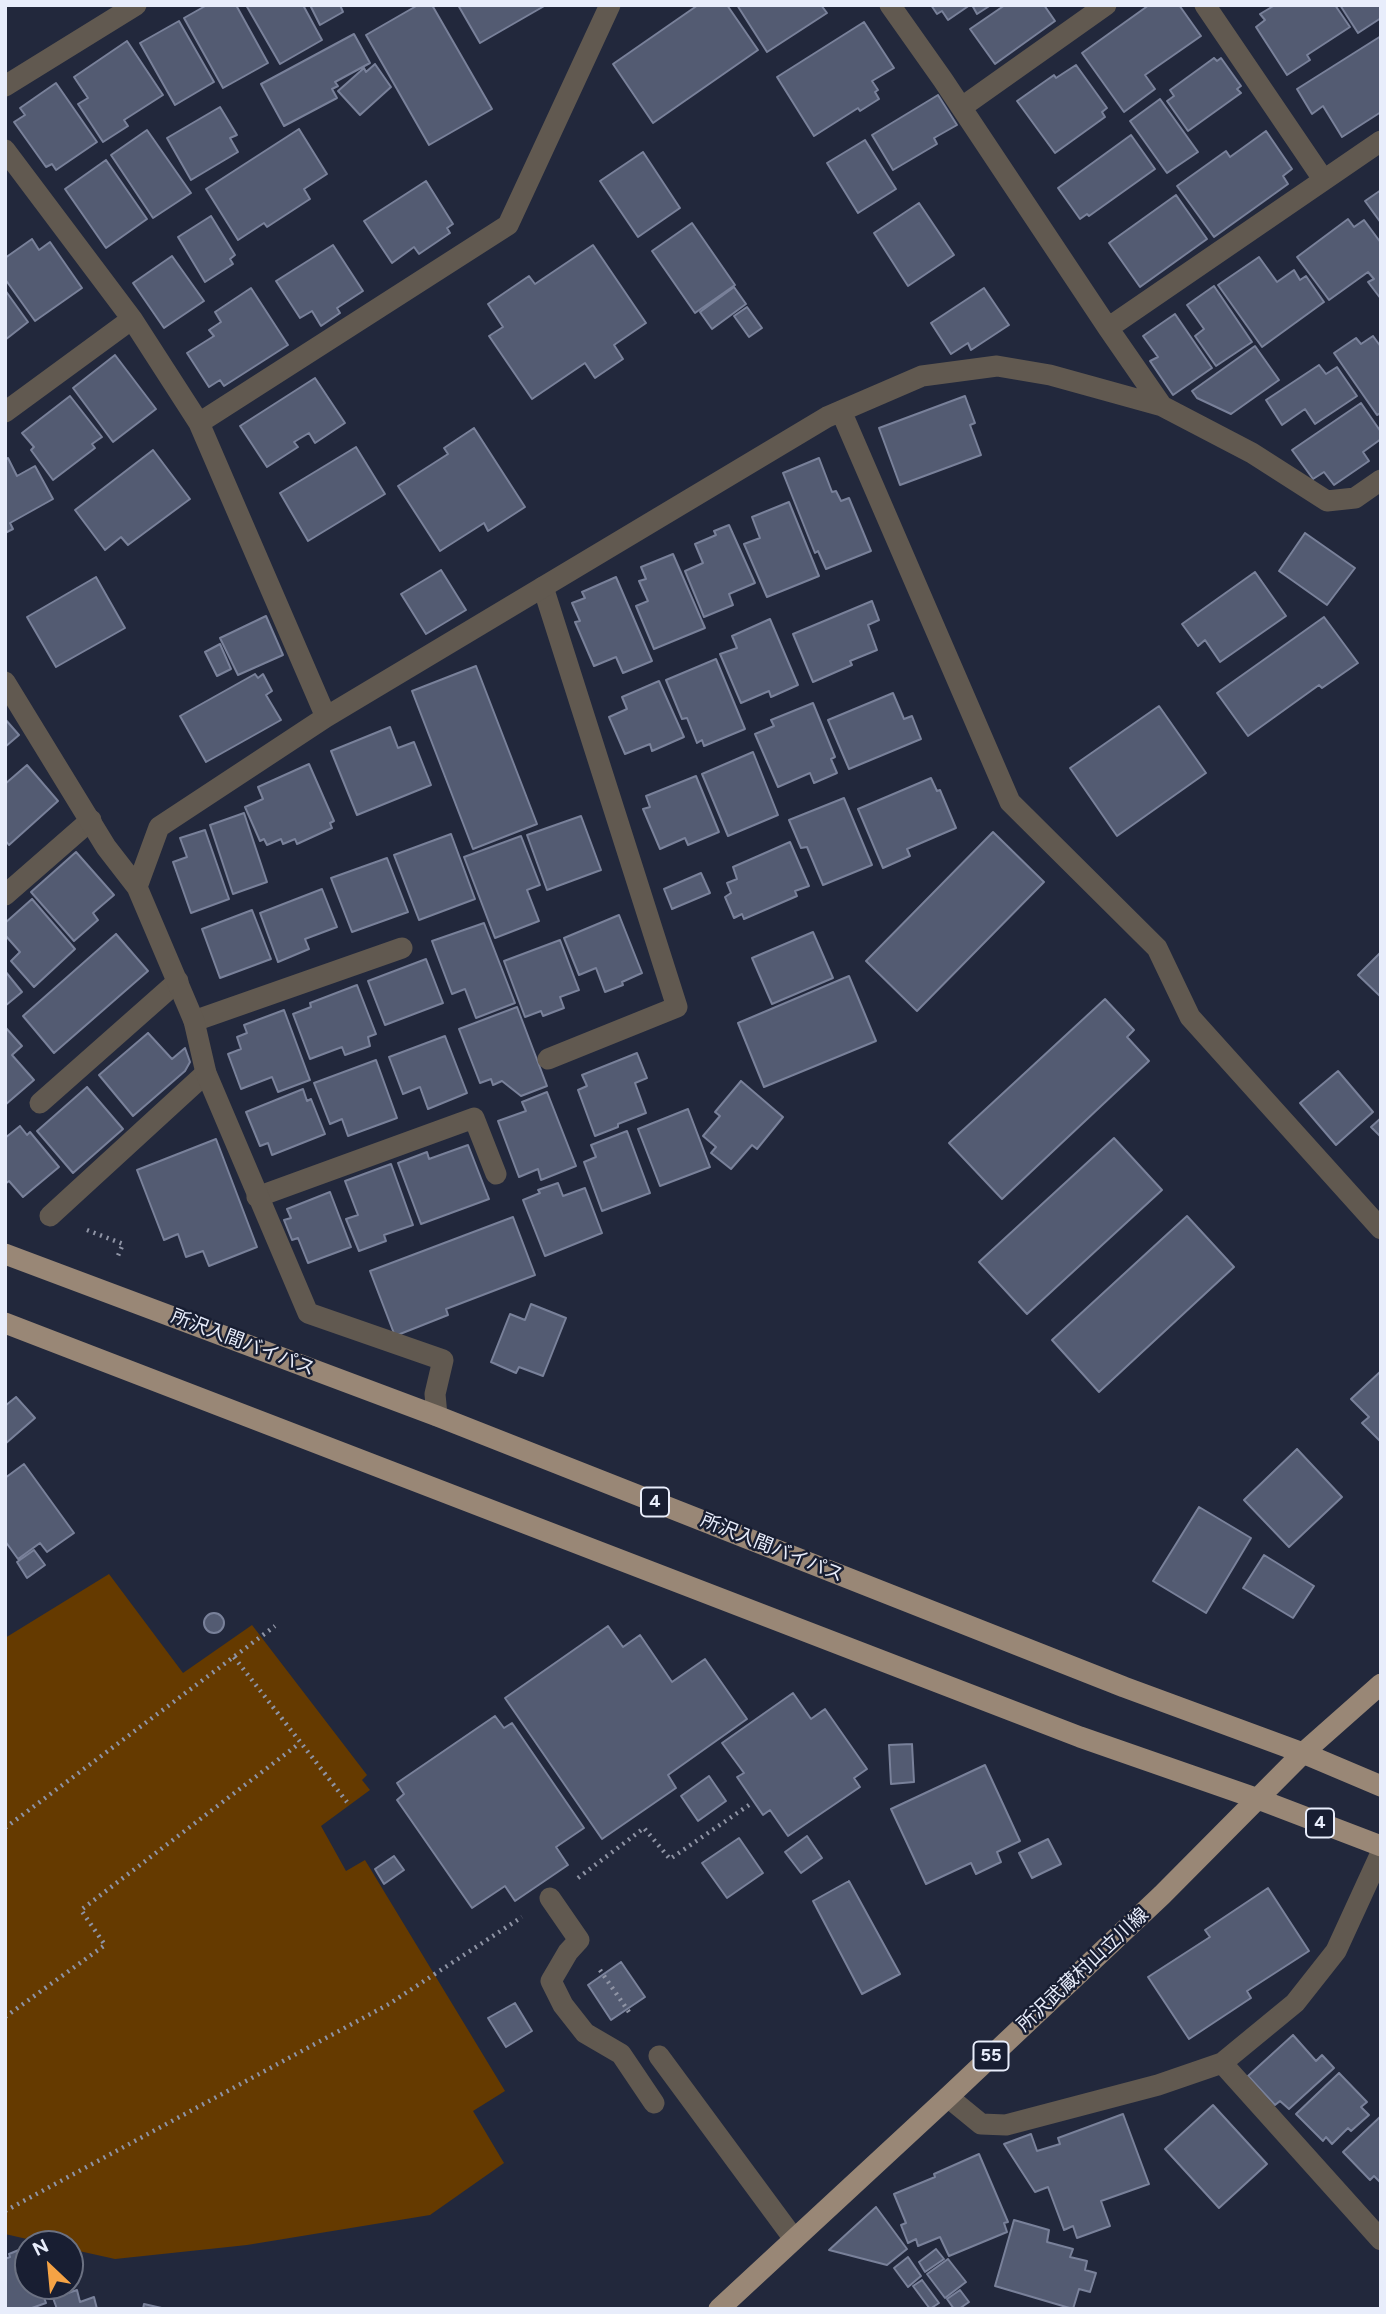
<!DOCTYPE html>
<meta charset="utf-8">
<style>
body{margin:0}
#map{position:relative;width:1386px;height:2314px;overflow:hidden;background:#22283c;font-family:Figtree,sans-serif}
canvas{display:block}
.frame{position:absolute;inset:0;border:7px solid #e8edfb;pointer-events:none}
.north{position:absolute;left:14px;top:2230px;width:70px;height:70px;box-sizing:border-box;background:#181e32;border:2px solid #6b7182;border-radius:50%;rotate:334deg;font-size:19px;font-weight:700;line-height:28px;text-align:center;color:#e8edfb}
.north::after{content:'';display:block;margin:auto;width:24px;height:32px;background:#f5a345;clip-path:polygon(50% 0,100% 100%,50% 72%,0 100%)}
</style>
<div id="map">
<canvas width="1386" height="2314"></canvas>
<div class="frame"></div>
<div class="north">N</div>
</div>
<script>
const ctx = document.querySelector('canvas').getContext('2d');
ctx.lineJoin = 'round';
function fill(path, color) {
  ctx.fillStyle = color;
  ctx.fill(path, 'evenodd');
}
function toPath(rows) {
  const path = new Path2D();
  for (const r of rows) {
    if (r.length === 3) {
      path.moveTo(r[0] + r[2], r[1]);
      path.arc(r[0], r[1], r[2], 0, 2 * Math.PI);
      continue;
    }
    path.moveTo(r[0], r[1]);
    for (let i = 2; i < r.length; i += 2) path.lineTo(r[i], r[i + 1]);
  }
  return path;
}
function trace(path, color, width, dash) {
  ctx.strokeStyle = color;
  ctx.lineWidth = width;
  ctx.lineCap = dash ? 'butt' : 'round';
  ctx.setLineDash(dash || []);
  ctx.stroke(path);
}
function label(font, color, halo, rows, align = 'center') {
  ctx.font = font + ' Figtree,"Noto Sans JP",sans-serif';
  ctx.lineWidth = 5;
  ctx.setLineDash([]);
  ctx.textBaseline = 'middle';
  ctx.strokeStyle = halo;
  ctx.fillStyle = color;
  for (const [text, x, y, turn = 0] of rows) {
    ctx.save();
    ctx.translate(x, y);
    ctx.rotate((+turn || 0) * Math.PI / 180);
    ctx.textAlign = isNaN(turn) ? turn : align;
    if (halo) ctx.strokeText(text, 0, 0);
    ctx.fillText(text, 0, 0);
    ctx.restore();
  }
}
const green = toPath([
 [109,1574,183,1673,252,1625,367,1775,362,1780,370,1790,321,1826,346,1871,365,1860,505,2091,473,2111,504,2163,430,2215,247,2245,115,2259,70,2249,70,2244,49,2244,5,2234,5,1638]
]);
const building = toPath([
 [207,5,236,5,268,63,223,88,184,18,207,5],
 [246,5,303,5,322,40,280,64,246,5],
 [310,5,340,5,343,12,320,25,310,5],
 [418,5,432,5,492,109,429,145,366,35,418,5],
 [458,5,546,5,480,43,458,5],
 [698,5,727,5,758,50,653,123,613,64,698,5],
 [737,5,821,5,827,13,767,52,737,5],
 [931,5,970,5,948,20,942,11,937,14,931,5],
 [972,5,991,5,977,14,972,5],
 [1005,5,1044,5,1055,21,995,64,970,29,1005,5],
 [1149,5,1179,5,1201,36,1145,75,1155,89,1124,112,1082,53,1149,5],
 [1275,5,1335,5,1350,27,1307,55,1310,60,1287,75,1256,27,1265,20,1260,14,1275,5],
 [1340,5,1381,5,1381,18,1358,33,1340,5],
 [179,21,214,82,175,105,140,43,179,21],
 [864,22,894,68,872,81,878,90,875,92,879,99,860,111,858,108,814,136,777,77,864,22],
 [354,34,370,63,335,82,338,86,332,89,337,98,284,126,261,84,354,34],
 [1381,36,1381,112,1342,137,1323,106,1312,114,1297,89,1381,36],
 [127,41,163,95,124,120,128,126,103,142,78,104,88,98,74,77,127,41],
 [1214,58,1217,61,1221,58,1241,86,1237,89,1241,93,1188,131,1167,101,1174,96,1170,90,1214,58],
 [375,64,391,87,360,115,338,91,364,68,366,72,375,64],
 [1076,65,1107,108,1102,112,1105,117,1055,153,1017,101,1054,75,1056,78,1076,65],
 [56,83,97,142,56,170,52,164,46,167,14,122,25,115,20,108,56,83],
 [938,95,957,125,934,138,937,144,893,170,872,135,938,95],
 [1160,99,1198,152,1167,173,1130,121,1160,99],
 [220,107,237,135,230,138,238,152,191,180,167,138,220,107],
 [299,129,327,174,304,189,310,199,267,227,264,223,238,240,206,189,299,129],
 [147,130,191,193,153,218,111,155,147,130],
 [1266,131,1292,169,1283,176,1288,184,1214,237,1177,186,1226,151,1230,157,1266,131],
 [1131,135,1155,169,1089,216,1087,214,1080,219,1058,188,1131,135],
 [865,140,896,189,858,213,827,163,865,140],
 [643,152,680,208,638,237,600,181,643,152],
 [106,160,147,219,106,248,65,189,106,160],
 [426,181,453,224,447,228,450,233,419,254,414,247,392,263,364,221,426,181],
 [1381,190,1381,223,1365,201,1381,190],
 [1176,195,1207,239,1140,287,1109,243,1176,195],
 [919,203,954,255,908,286,874,233,919,203],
 [211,216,235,255,230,259,233,264,205,282,178,237,211,216],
 [1348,219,1354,227,1364,220,1381,243,1381,299,1368,282,1374,279,1368,272,1329,300,1297,257,1348,219],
 [692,223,735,285,695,313,652,251,692,223],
 [32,239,39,250,50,242,82,288,35,321,5,279,5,258,32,239],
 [333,245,363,291,337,308,340,313,321,326,312,311,300,318,276,281,333,245],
 [593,245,646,323,614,345,623,359,595,378,585,363,532,399,489,336,503,327,488,304,529,276,535,284,593,245],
 [172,256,204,301,164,328,133,283,172,256],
 [1259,257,1277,282,1294,270,1300,280,1306,276,1324,302,1262,347,1218,285,1259,257],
 [1214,286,1252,342,1216,366,1195,336,1204,329,1187,305,1214,286],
 [734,287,746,304,712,329,700,312,734,287],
 [251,288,288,345,224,386,220,380,209,387,187,353,214,336,209,330,221,322,215,312,251,288],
 [984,288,1009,325,971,350,968,343,951,354,931,323,984,288],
 [5,290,28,322,5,340,5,290],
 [747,307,762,328,749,337,734,316,747,307],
 [1175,314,1212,368,1173,395,1150,361,1158,357,1143,336,1175,314],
 [1373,336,1381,347,1381,413,1377,415,1334,353,1356,338,1361,344,1373,336],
 [1255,346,1279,380,1231,414,1197,398,1192,391,1255,346],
 [115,355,156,409,113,442,73,388,115,355],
 [1319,365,1326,374,1337,367,1357,396,1315,424,1305,409,1282,425,1266,400,1319,365],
 [315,378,345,423,315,443,309,433,294,442,298,447,267,467,240,426,315,378],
 [70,396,102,437,92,444,95,448,53,480,31,450,34,447,22,433,70,396],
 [965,396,975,423,970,425,981,455,900,485,879,428,965,396],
 [1361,403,1381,432,1381,439,1363,452,1369,461,1334,485,1324,472,1313,479,1292,450,1361,403],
 [474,428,525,507,488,531,484,523,440,551,398,486,448,454,444,448,474,428],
 [356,447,385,494,308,541,280,493,356,447],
 [153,450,190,499,128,545,121,537,105,550,75,510,153,450],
 [8,458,17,476,35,466,53,499,10,523,13,529,5,533,5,460,8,458],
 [819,458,832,492,836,491,841,501,849,498,871,551,826,569,818,551,815,553,783,473,819,458],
 [789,502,819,576,767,597,744,544,760,538,752,517,789,502],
 [729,525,755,583,729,594,733,605,704,617,685,571,703,563,695,544,716,535,714,531,729,525],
 [1305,533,1355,568,1327,605,1279,571,1305,533],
 [673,554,705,628,654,649,636,606,648,601,639,581,646,579,641,567,673,554],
 [441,570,466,610,426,634,401,594,441,570],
 [1255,572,1286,616,1220,662,1205,640,1198,646,1182,624,1255,572],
 [96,577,125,628,56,667,27,617,96,577],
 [616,577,652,661,623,673,616,657,594,666,575,622,580,621,572,603,585,598,582,592,616,577],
 [872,601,879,620,868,625,877,650,850,661,852,665,813,682,793,634,872,601],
 [266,616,283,655,238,675,220,638,266,616],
 [1324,617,1358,663,1322,688,1319,685,1248,736,1217,693,1324,617],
 [770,619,798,685,771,697,769,691,741,703,720,654,737,648,732,636,770,619],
 [220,644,231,669,217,676,205,652,220,644],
 [716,659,745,729,704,746,702,740,697,743,687,718,682,719,666,680,716,659],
 [476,666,537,824,473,849,412,691,476,666],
 [255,674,258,678,263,674,272,691,266,695,281,720,206,762,180,716,255,674],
 [659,681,684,737,652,751,650,744,625,754,609,717,627,709,622,697,659,681],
 [893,693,904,719,912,716,921,739,849,769,828,720,893,693],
 [813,703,835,757,831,759,837,773,814,783,810,773,778,787,755,734,774,726,771,720,813,703],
 [1159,706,1206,773,1117,836,1070,768,1159,706],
 [5,719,19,735,5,747,5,719],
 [390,727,398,748,414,742,431,785,357,815,331,751,390,727],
 [753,752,778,815,728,836,702,774,753,752],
 [309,764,334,821,330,823,332,828,297,844,295,839,283,844,281,839,267,845,264,839,260,841,245,807,263,799,258,787,309,764],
 [27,765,58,801,9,845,5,840,5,784,27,765],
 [696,776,719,832,688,845,685,838,660,849,643,809,650,807,646,796,696,776],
 [931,778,937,791,940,790,956,828,907,849,910,856,883,868,858,809,931,778],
 [844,798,872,865,823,885,807,847,801,848,789,820,844,798],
 [244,813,267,882,233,894,210,825,244,813],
 [581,816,601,870,547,890,527,835,581,816],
 [205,830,229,899,191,913,173,862,187,857,180,838,205,830],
 [993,832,1044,882,917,1011,866,961,993,832],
 [451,834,475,899,419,920,394,855,451,834],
 [521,836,540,885,527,890,539,921,495,938,464,857,521,836],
 [790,842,809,886,795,891,797,896,744,919,742,914,734,918,725,897,731,893,727,883,737,879,733,867,790,842],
 [76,852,114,895,93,913,98,920,74,941,31,892,76,852],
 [387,858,408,912,352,932,331,878,387,858],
 [701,873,710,893,672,909,664,889,701,873],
 [322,889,337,927,305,939,309,949,278,962,260,913,322,889],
 [32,899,75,949,34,987,11,961,20,952,5,935,5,923,32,899],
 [252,910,271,959,220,978,202,929,252,910],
 [619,915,642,973,622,982,623,985,605,992,596,968,579,975,564,938,619,915],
 [484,923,515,1003,476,1018,465,989,452,994,432,941,484,923],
 [813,932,833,978,772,1004,752,958,813,932],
 [116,934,148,971,54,1053,23,1016,116,934],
 [560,940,579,990,560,997,564,1008,543,1016,541,1011,525,1017,504,961,560,940],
 [1381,952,1381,997,1358,975,1381,952],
 [426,959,443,1003,385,1025,368,981,426,959],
 [5,971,22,992,5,1006,5,971],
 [849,976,876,1041,764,1087,738,1023,849,976],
 [357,985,376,1034,368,1037,370,1046,345,1055,342,1047,310,1059,293,1014,311,1007,310,1003,357,985],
 [1105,999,1134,1030,1127,1037,1149,1061,1002,1199,949,1143,1105,999],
 [517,1007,547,1086,521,1096,502,1081,493,1085,491,1079,480,1083,459,1029,517,1007],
 [284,1010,310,1080,278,1092,272,1077,241,1089,228,1054,241,1049,237,1037,247,1033,244,1025,284,1010],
 [6,1028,22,1046,12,1055,34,1080,5,1105,6,1028],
 [148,1033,172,1059,185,1048,190,1062,185,1071,133,1116,99,1075,148,1033],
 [445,1036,467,1093,428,1109,420,1087,403,1094,389,1057,445,1036],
 [637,1053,647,1078,635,1083,646,1113,618,1124,618,1127,595,1136,578,1090,587,1086,582,1075,637,1053],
 [376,1060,397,1118,348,1136,342,1119,330,1124,314,1083,376,1060],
 [1338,1071,1373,1112,1336,1145,1300,1103,1338,1071],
 [741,1081,783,1117,757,1149,752,1145,731,1169,711,1153,716,1147,703,1136,720,1116,715,1112,741,1081],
 [87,1087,123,1129,73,1173,37,1131,87,1087],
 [303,1089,307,1101,311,1099,325,1134,272,1155,268,1143,260,1146,246,1112,303,1089],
 [547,1092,576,1166,541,1180,538,1169,519,1177,498,1121,526,1111,522,1102,547,1092],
 [688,1109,710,1167,660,1186,638,1129,688,1109],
 [1381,1118,1381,1137,1371,1127,1381,1118],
 [20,1126,27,1135,30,1132,59,1167,23,1197,9,1181,5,1184,5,1138,20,1126],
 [627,1131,650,1193,602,1211,584,1162,596,1157,591,1145,627,1131],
 [1114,1138,1162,1190,1027,1314,979,1262,1114,1138],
 [216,1139,257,1247,209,1266,203,1251,186,1257,178,1234,164,1240,137,1170,216,1139],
 [468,1145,489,1199,421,1224,398,1163,427,1152,429,1159,468,1145],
 [391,1164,413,1225,384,1235,386,1241,359,1251,346,1219,358,1215,345,1181,391,1164],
 [558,1183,563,1196,585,1188,602,1233,545,1256,523,1200,540,1193,538,1190,558,1183],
 [330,1192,351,1247,308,1263,298,1238,292,1240,284,1220,291,1218,287,1209,330,1192],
 [1187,1216,1234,1267,1099,1392,1052,1340,1187,1216],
 [513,1217,535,1275,446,1309,448,1315,395,1336,370,1271,513,1217],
 [531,1304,566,1318,543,1376,519,1367,516,1373,491,1362,510,1314,525,1320,531,1304],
 [1381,1371,1381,1442,1362,1423,1369,1417,1351,1399,1381,1371],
 [16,1397,35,1418,5,1444,5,1406,16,1397],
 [1297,1449,1342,1497,1289,1547,1244,1500,1297,1449],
 [24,1464,74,1533,47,1552,40,1543,18,1559,5,1541,5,1478,24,1464],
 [1199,1507,1251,1538,1206,1613,1153,1581,1199,1507],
 [34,1550,45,1565,27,1578,17,1562,34,1550],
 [1264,1555,1314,1586,1293,1618,1243,1588,1264,1555],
 [214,1623,10],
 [608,1626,623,1647,640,1635,672,1682,705,1659,747,1719,668,1775,676,1788,602,1839,505,1698,608,1626],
 [793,1693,811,1719,825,1709,867,1769,854,1778,860,1787,788,1836,770,1810,763,1815,737,1777,744,1773,722,1743,793,1693],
 [495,1716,504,1728,512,1723,584,1828,556,1847,568,1865,515,1901,505,1886,472,1908,397,1800,404,1794,397,1783,495,1716],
 [912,1744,914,1782,891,1784,889,1745,912,1744],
 [985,1765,1020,1841,997,1852,1001,1862,976,1874,971,1863,926,1884,891,1809,985,1765],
 [709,1776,726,1801,698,1821,681,1796,709,1776],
 [807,1836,822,1858,801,1873,785,1852,807,1836],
 [739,1838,763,1873,727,1898,702,1863,739,1838],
 [1048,1839,1061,1864,1032,1878,1019,1853,1048,1839],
 [394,1856,404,1870,384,1884,375,1869,394,1856],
 [849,1881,900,1974,862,1994,813,1901,849,1881],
 [1268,1888,1309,1951,1247,1991,1251,1998,1189,2039,1148,1977,1210,1937,1205,1930,1268,1888],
 [621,1962,645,1997,611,2020,588,1985,621,1962],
 [515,2003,532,2031,506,2047,488,2018,515,2003],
 [1293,2035,1316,2061,1322,2055,1334,2068,1289,2109,1280,2101,1275,2105,1248,2076,1293,2035],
 [1339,2073,1367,2102,1361,2107,1369,2115,1351,2131,1348,2128,1332,2144,1326,2137,1323,2141,1296,2114,1339,2073],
 [1213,2105,1267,2164,1219,2208,1165,2149,1213,2105],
 [1123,2114,1149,2184,1101,2201,1110,2226,1077,2238,1073,2226,1064,2230,1048,2187,1035,2192,1004,2144,1031,2134,1037,2151,1060,2144,1058,2138,1123,2114],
 [1381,2116,1381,2183,1374,2176,1370,2180,1343,2152,1381,2116],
 [979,2154,1008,2222,1004,2223,1007,2232,949,2256,940,2237,918,2246,916,2239,908,2243,901,2225,906,2223,894,2194,935,2177,934,2174,979,2154],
 [876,2207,907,2249,887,2265,829,2250,876,2207],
 [1014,2220,1049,2230,1047,2242,1073,2249,1070,2257,1087,2261,1085,2270,1096,2273,1090,2292,1079,2289,1073,2309,995,2286,1014,2220],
 [26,2247,28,2286,40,2286,46,2303,29,2309,5,2309,5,2259,10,2257,9,2254,26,2247],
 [936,2249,944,2259,925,2272,919,2262,936,2249],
 [908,2257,921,2276,908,2287,894,2268,908,2257],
 [948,2259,966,2282,945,2298,927,2274,948,2259],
 [922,2280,939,2303,930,2309,913,2286,922,2280],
 [77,2290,80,2302,94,2297,97,2309,57,2309,53,2298,77,2290],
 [960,2290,969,2302,959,2309,954,2309,947,2299,960,2290],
 [144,2304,166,2309,143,2309,144,2304]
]);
const path = toPath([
 [87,1230,123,1244,117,1258],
 [234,1657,347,1802],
 [5,1828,275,1626],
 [578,1878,644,1828,670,1859,749,1805],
 [600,1970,631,2015],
 [5,2017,105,1945,81,1910,300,1743],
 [5,2211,389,2004,522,1917]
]);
const service = toPath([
 [543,587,677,1007,548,1059],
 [5,895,91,820],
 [194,1021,402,948],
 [40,1103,178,981],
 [257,1197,474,1118,496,1174],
 [50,1216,206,1073],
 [550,1898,579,1940,568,1952,551,1981,563,2005,585,2033,621,2054,654,2103],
 [659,2056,794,2239]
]);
const minor = toPath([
 [890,5,943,80,1108,328,1162,406],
 [1205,5,1323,179],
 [5,86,136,5],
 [962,107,1106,5],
 [5,150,132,319,199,423,326,717,159,827,137,887,194,1021,206,1073,308,1313,443,1360,435,1394,437,1416],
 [1108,328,1381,141],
 [841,411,1010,802,1157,948,1190,1017,1381,1229],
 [5,412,132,319],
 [199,423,508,225,610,5],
 [5,682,106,847,137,887],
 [326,717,827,417,922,376,997,366,1050,375,1162,406,1252,453,1327,501,1355,498,1381,480],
 [1222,2063,1381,2240],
 [948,2097,981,2124,1006,2125,1158,2085,1222,2063,1295,2003,1336,1951,1381,1853]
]);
const primary = toPath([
 [5,1254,437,1416,1124,1687,1303,1753,1381,1786],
 [5,1323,1080,1737,1258,1799,1381,1846],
 [719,2309,948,2097,1162,1895,1303,1753,1381,1684]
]);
const shields = [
 [655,1502,28],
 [1320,1823,28],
 [991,2056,35]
];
const shieldNames = [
 ["4",655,1502],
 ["4",1320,1823],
 ["55",991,2056]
];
const streetNames = [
 ["所沢入間バイパス",243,1343,21],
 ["所沢入間バイパス",772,1548,22],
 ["所沢武蔵村山立川線",1083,1970,-43]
];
fill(green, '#653a00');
fill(building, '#535b72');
trace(building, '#79819a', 2);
trace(path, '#8f94a5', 4.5, [2, 5]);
trace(service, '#615950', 21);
trace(minor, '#615950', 21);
trace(primary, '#998776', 21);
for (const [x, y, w] of shields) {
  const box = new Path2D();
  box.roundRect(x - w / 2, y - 14.5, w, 29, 5);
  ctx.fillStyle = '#181e32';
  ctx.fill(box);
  trace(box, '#e8edfb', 2);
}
label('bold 18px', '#e8edfb', null, shieldNames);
label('19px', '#e8edfb', '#181e32', streetNames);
</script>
